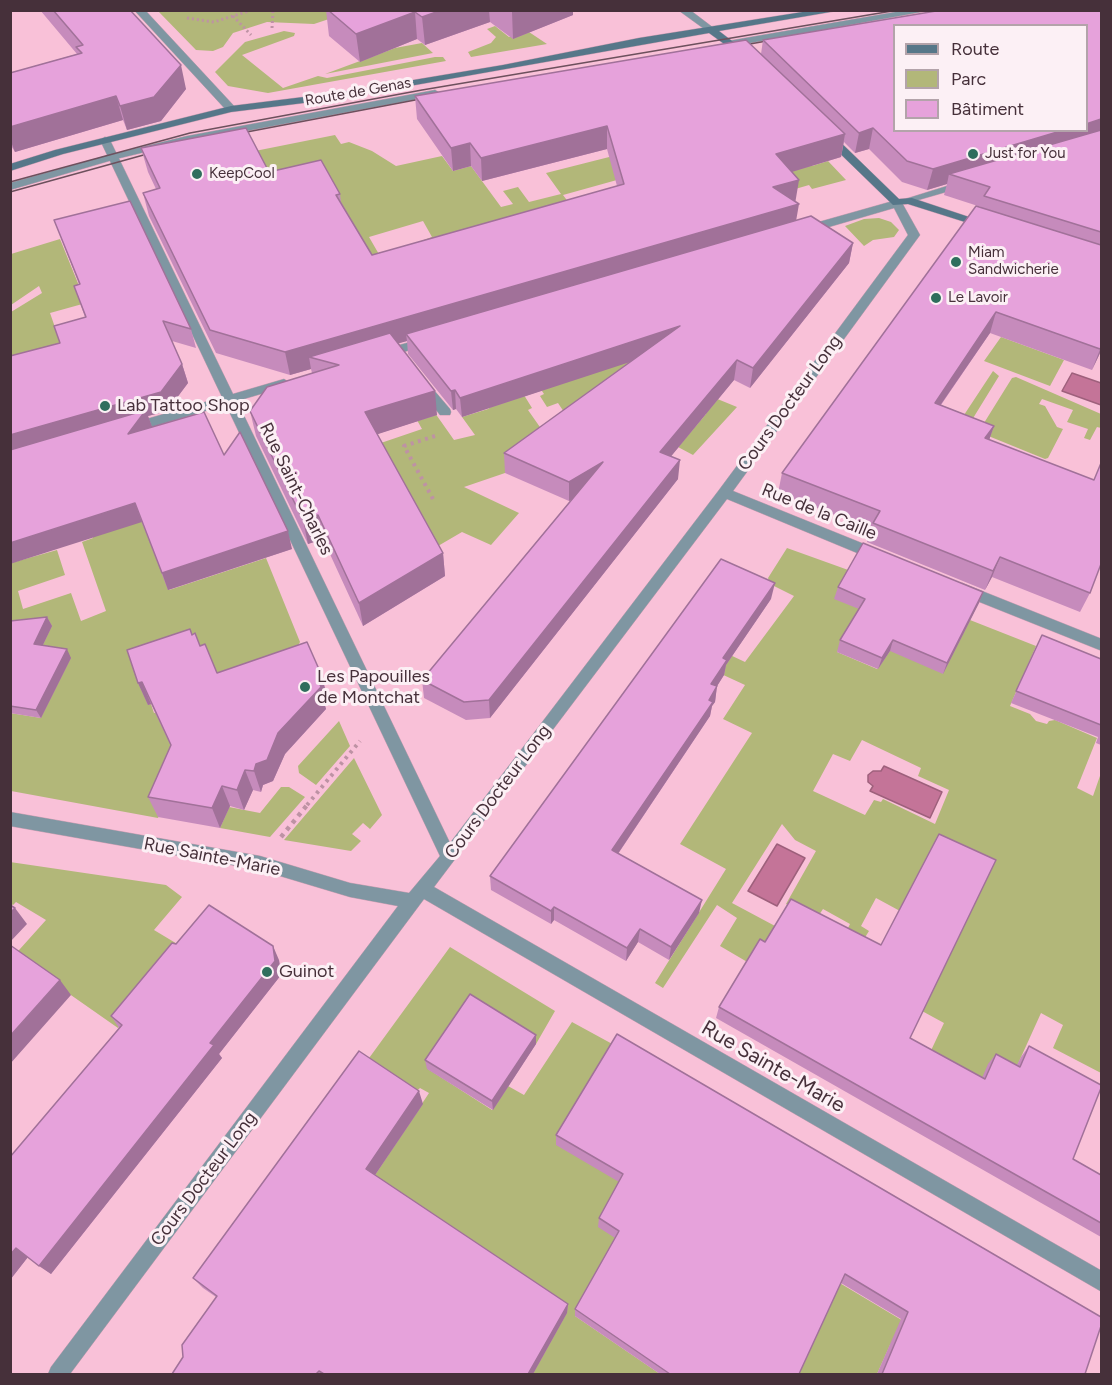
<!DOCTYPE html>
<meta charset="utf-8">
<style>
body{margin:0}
#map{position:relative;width:1112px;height:1385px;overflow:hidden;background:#f9c1d8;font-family:Figtree,sans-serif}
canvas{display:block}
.frame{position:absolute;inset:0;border:12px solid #46303a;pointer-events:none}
.legend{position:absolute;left:893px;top:24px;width:195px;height:108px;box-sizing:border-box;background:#fcf0f5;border:2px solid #b3a3aa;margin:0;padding:8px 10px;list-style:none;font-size:18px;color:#46303a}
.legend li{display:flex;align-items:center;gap:12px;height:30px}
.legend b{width:30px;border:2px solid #b3a3aa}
</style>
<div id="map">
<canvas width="1112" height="1385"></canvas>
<div class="frame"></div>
<ul class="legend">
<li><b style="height:8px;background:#567789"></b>Route</li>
<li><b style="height:16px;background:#b2b779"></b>Parc</li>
<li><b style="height:16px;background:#e6a2db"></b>Bâtiment</li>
</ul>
</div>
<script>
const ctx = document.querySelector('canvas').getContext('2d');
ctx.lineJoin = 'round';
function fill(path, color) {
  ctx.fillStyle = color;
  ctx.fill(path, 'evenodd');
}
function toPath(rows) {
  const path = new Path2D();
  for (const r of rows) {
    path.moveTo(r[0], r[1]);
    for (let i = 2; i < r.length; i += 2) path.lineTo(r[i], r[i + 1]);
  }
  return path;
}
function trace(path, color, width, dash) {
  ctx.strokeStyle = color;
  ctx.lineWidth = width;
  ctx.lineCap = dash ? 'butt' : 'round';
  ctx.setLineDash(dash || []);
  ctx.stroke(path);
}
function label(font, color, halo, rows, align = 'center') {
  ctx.font = font + ' Figtree,sans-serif';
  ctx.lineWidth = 6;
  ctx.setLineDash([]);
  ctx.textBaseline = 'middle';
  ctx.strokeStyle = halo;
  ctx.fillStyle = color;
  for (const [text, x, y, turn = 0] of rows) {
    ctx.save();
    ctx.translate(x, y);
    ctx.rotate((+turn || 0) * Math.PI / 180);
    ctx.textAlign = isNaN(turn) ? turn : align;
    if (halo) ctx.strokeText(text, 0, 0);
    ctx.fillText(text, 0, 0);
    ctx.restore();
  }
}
const green = toPath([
 [158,11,353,11,314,24,267,22,233,33,223,47,213,51,196,50],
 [495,26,509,37,526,30,547,44,471,57,468,52,491,43,496,37,487,29],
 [284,31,295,33,294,36,242,55,283,88,318,76,327,78,435,57,443,57,446,61,268,93,228,86,215,72,245,42],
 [422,43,433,53,325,74,395,48],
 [335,135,341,144,349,142,372,151,396,166,442,156,453,171,471,166,501,207,513,204,503,191,518,187,529,202,561,194,546,173,621,154,812,166,828,161,846,180,812,189,809,185,785,192,678,163,563,195,590,231,420,247,418,242,432,237,423,221,369,237,380,256,379,284,259,169,250,152],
 [879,218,891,222,899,230,894,237,873,240,864,246,845,226,864,219],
 [60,239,86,303,50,313,64,353,11,367,11,312,42,293,39,286,11,305,11,254],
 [1001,337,1064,360,1050,386,984,361],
 [630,349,649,371,737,407,693,455,678,447,706,414,690,407,572,424,558,403,547,407,540,396,544,394,536,382],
 [993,371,999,376,967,428,964,415],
 [1016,377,1101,414,1101,428,1097,427,1090,440,1084,438,1088,429,1067,422,1073,410,1042,399,1039,404,1045,406,1057,427,1063,429,1048,458,1045,459,981,433,979,431,1012,378],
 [396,383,423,396,454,440,475,435,462,417,488,409,519,387,532,408,528,410,549,440,505,473,464,487,519,513,491,545,462,532,414,560,375,445,422,429],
 [141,520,169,590,266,558,300,642,294,653,151,704,154,713,165,709,174,733,167,797,158,818,11,791,10,713,41,718,39,653,11,630,11,563,57,550,65,575,18,591,23,609,71,593,81,621,106,611,82,542,93,538,93,536],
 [787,548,851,571,862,610,837,652,877,669,890,651,970,620,1036,646,1010,706,1030,714,1036,721,1047,724,1049,721,1055,720,1097,738,1077,788,1093,796,1101,773,1101,1073,1053,1048,1063,1025,1041,1013,1012,1077,977,1089,926,1061,944,1023,922,1011,900,911,876,898,861,926,869,931,864,939,847,930,850,924,823,909,815,921,786,904,816,851,795,840,782,824,732,903,820,950,749,963,720,946,737,918,717,905,663,988,655,983,726,869,680,844,752,733,723,719,745,685,665,648,696,639,745,662,794,596,770,584,768,578],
 [862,740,921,768,918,776,949,790,935,824,883,799,881,802,874,800,865,815,813,791,833,754,850,761],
 [339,721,350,746,316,785,299,773,298,766],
 [354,758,382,815,370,829,363,823,352,834,361,841,351,851,284,840],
 [281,787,289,787,305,797,270,837,220,828,229,807,260,813],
 [10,862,166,885,182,897,154,930,179,945,157,985,118,1028,38,972,11,959,46,920,16,902,13,905,11,904],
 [450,947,555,1011,536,1044,472,1004,428,1069,492,1110,508,1086,524,1095,572,1022,616,1046,624,1115,618,1240,575,1316,660,1374,533,1374,371,1181,429,1093,420,1088,411,1096,364,1065],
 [838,1282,925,1334,890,1345,877,1374,796,1374]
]);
const water = toPath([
 [1072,373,1101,383,1101,405,1062,391,1072,373],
 [884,766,942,792,930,818,870,791,873,786,868,782,868,775,873,771,881,771,884,766],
 [777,844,805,858,777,906,748,891,777,844]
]);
const pathFar2 = toPath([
 [233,16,251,35],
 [187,18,214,22,252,10],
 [272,28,273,10]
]);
const pathFar1 = toPath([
 [433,499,404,446,435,436],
 [307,805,360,741]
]);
const path = toPath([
 [281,837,308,804]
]);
const service = toPath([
 [907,10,932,10,728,47,723,44,728,41,907,10],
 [435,90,440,93,439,95,187,142,116,159,10,190,10,183,109,155,187,136,435,90],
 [423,381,427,382,450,409,451,412,450,415,440,415,419,388,419,382,423,381]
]);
const minor = toPath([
 [134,10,145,10,235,107,235,111,227,111,134,10],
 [678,10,690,10,715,29,707,31,678,10],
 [105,137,110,140,233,394,284,379,290,383,288,386,237,401,450,843,719,490,908,235,894,208,805,234,801,233,801,227,893,201,901,201,920,235,733,491,884,552,886,556,884,560,874,560,727,499,434,887,1102,1271,1102,1292,424,899,70,1374,48,1374,51,1367,398,906,350,897,260,870,10,826,10,812,260,856,350,883,409,893,440,856,226,405,131,433,125,428,126,425,222,397,100,140,105,137],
 [963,181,969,184,967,186,908,203,902,200,963,181],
 [428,337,434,341,432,344,382,358,376,354,378,351,428,337],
 [962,583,1102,639,1102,651,957,593,955,589,962,583]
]);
const secondary = toPath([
 [815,10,842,10,719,31,749,54,749,58,745,59,709,33,336,99,231,112,63,154,10,171,10,164,55,150,231,106,336,93,503,65,639,38,815,10],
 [827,132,831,133,899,199,912,198,990,224,984,228,908,204,893,205,823,137,823,133,827,132]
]);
const tram = toPath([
 [733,47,778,39],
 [231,135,431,97],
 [10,182,190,133,422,90,898,10],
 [10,192,158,151]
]);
const wall = toPath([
 [40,10,130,10,186,89,161,121,127,130,123,120,15,152,10,144,10,73,77,54],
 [326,10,573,10,573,15,513,39,490,22,425,45,417,39,360,62,329,36],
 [1101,10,1101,351,1092,370,990,333,941,405,994,426,989,440,1090,593,1080,612,992,577,985,590,867,542,871,529,778,493,782,473,981,207,944,195,947,184,927,190,902,182,869,149,855,153,844,142,841,157,791,172,795,202,796,220,853,243,849,263,750,388,734,380,671,456,678,479,490,718,466,720,424,698,422,680,571,500,569,501,505,473,504,453,631,361,462,417,456,409,453,410,408,354,407,341,398,343,437,415,377,434,443,553,445,576,363,626,323,539,308,544,256,436,250,411,312,373,311,369,290,375,216,353,149,216,143,193,156,189,148,172,141,148,269,172,340,194,341,202,372,255,617,186,607,149,482,181,471,166,453,171,417,119,415,96,761,54,763,40],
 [54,220,191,329,196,348,172,341,182,364,188,383,167,411,148,416,152,427,224,455,292,549,168,590,142,522,85,317,74,286,79,284],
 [838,587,983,592,979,603,943,674,890,651,878,669,837,652,840,640,859,609,834,599],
 [771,599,726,665,724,675,717,686,715,702,712,706,710,716,618,854,699,913,669,960,638,942,626,961,554,920,551,924,491,890,490,876],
 [47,617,52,626,43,645,71,658,41,718,10,713,10,621],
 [192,635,217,673,322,676,327,697,323,699,326,709,285,754,273,781,263,785,261,792,253,790,244,810,230,806,220,828,158,817,148,797,171,746,151,704,148,705,138,683],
 [1042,635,1101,659,1101,745,1096,743,1098,737,1011,703],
 [176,944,279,960,281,975,219,1054,222,1058,51,1274,28,1257,10,1280,10,1157,119,1028,111,1016],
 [719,1007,910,1038,982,1078,988,1064,996,1054,1017,1065,1021,1057,1029,1046,1073,1159,1101,1175,1101,1237,716,1018],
 [536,1035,536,1044,493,1110,427,1069,425,1060],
 [423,1104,375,1175,568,1304,567,1313,533,1374,172,1374,183,1357,216,1297,203,1288,193,1278],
 [556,1135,1085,1374,877,1374,901,1319,841,1283,799,1374,660,1374,575,1316,575,1309,615,1238,598,1227,599,1218,619,1182,556,1145]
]);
const shadedWall = toPath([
 [442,10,489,10,490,22,425,45,422,17],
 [515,10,573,10,573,15,513,39,512,12],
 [415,12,417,39,360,62,356,34],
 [181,65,186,89,161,121,127,130,120,106],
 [116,96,123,120,15,152,10,139,10,127],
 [1101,119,1101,138,949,174,947,184,927,190,933,169,1064,130,1086,130,1086,124],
 [607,126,607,149,482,181,481,158],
 [873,128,869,149,855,153,859,133],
 [845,134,841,157,772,178,776,154],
 [470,143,471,166,453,171,451,148],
 [799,180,795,204,773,187],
 [799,204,795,227,406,334,407,341,331,363,309,357,311,369,290,375,285,352],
 [853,243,849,263,750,388,753,368],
 [996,312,990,333,928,423,935,403],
 [680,326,679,346,462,417,460,398],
 [1101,347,1101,351,1092,370],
 [737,360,734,380,659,471,660,452],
 [182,364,188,383,167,411,148,416,153,429,10,457,10,435],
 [455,390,456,409,453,410,451,391],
 [435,391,437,415,369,437,365,412],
 [994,426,987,446,985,438],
 [680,460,678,479,490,718,489,700],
 [603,462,602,482,569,501,569,482],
 [135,503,142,522,10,564,10,543],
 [318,515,323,539,308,544,303,520],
 [288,531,292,549,168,590,162,573],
 [443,553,445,576,363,626,359,603],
 [1000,557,992,577,985,590,993,571],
 [775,583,771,599,726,665,724,675,709,699,711,684,723,658],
 [983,592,979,603,943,674,947,663],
 [47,617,52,626,39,653,34,644],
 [893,640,890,651,878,669,882,658],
 [67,649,71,658,41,718,36,710],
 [322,676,327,697,323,699,326,709,285,754,273,781,263,785,261,792,254,771,256,764,317,678],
 [142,682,151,704,148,705,138,683],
 [717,686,715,702,712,706,710,716,611,864,612,850],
 [245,770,253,790,244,810,237,790],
 [222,786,230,806,220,828,212,808],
 [702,900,699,913,669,960,671,947],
 [554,907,554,920,551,924,551,911],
 [15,908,27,924,10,942,10,913],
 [640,929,638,942,626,961,627,948],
 [273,946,279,960,281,975,219,1054,222,1058,51,1274,39,1266,210,1043],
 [60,980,71,995,10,1064,10,1036],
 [536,1035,536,1044,493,1110,492,1101],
 [419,1091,423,1104,371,1181,366,1169],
 [16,1248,28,1257,10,1280,10,1255],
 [568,1304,567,1313,533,1374,528,1374]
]);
const building = toPath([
 [53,10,130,10,181,65,154,97,120,106,116,96,10,127,10,73,82,53,76,47,83,45,53,10],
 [328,10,442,10,422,17,415,12,356,34,328,10],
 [942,10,1101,10,1101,119,1086,124,1086,26,894,26,894,130,1064,130,933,169,907,161,873,128,859,133,763,40,942,10],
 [746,40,845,134,776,154,799,180,773,187,799,204,285,352,210,330,143,193,160,188,141,148,246,128,269,172,321,160,340,194,336,195,372,255,624,184,607,126,481,158,470,143,451,148,415,96,746,40],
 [1101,130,1101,232,984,196,990,187,949,174,1101,130],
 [130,201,191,329,163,321,182,364,161,392,10,435,10,356,60,343,54,326,86,317,74,286,80,284,54,220,130,201],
 [976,206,1101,245,1101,347,1100,349,996,312,935,403,994,426,985,438,1094,480,1101,463,1101,564,1090,593,1000,557,993,571,873,523,880,511,782,473,976,206],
 [811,216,853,243,753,368,737,360,660,452,680,460,489,700,464,702,422,680,603,462,569,482,504,453,680,326,460,398,455,390,451,391,406,334,811,216],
 [390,333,435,391,365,412,443,553,359,603,318,515,303,520,250,411,267,387,339,365,309,357,390,333],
 [146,410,128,434,204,412,224,455,240,432,288,531,162,573,135,503,10,543,10,450,146,410],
 [863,543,983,592,947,663,893,640,882,658,840,640,865,599,838,587,863,543],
 [721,559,775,583,723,658,727,660,711,684,717,686,709,700,713,702,612,850,702,900,671,947,640,929,627,948,554,907,551,911,490,876,721,559],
 [47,617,34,644,67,649,36,710,10,706,10,621,47,617],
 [190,629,192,635,195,633,200,646,205,644,217,673,307,642,322,676,317,678,321,687,278,733,267,760,256,764,254,771,245,770,237,790,222,786,212,808,148,797,171,745,142,682,138,683,127,650,190,629],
 [1042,635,1101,659,1101,725,1016,691,1042,635],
 [939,834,996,860,910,1038,985,1079,996,1054,1020,1067,1029,1046,1101,1085,1101,1088,1073,1159,1101,1175,1101,1223,719,1007,760,939,765,942,791,899,881,945,939,834],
 [10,905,15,908,10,913,10,905],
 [209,905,273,946,275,961,210,1043,214,1045,39,1266,16,1248,10,1255,10,1157,122,1025,111,1016,172,943,176,944,209,905],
 [10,945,60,980,10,1036,10,945],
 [470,994,536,1035,492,1101,425,1060,470,994],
 [617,1034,1101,1317,1101,1326,1085,1374,882,1374,908,1312,845,1274,799,1374,670,1374,575,1309,619,1231,599,1218,623,1174,556,1135,617,1034],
 [359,1051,419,1091,366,1169,568,1304,528,1374,324,1374,319,1371,316,1374,172,1374,183,1357,182,1345,217,1296,193,1278,359,1051]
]);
const markers = [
 [973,154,6,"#2f6e5d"],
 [197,174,6,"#2f6e5d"],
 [956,262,6,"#2f6e5d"],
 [936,298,6,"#2f6e5d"],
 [105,406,6,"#2f6e5d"],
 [305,687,6,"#2f6e5d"],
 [267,972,6,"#2f6e5d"]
];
const farStreetnames = [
 ["Route de Genas",358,92,-10]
];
const farPoinames = [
 ["Just for You",985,154],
 ["KeepCool",209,174],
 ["Miam",968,253],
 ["Sandwicherie",968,270],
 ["Le Lavoir",948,298]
];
const streetNames = [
 ["Cours Docteur Long",790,403,-54],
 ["Rue Saint-Charles",296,489,64],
 ["Rue de la Caille",819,512,22],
 ["Cours Docteur Long",498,792,-53],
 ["Rue Sainte-Marie",212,857,11],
 ["Cours Docteur Long",204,1179,-53]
];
const poiNames = [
 ["Lab Tattoo Shop",117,406],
 ["Les Papouilles",317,677],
 ["de Montchat",317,698],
 ["Guinot",279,972]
];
const nearStreetnames = [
 ["Rue Sainte-Marie",773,1067,30]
];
fill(green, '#b2b779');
fill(water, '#c47498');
trace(water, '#9e607c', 1.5);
trace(service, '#d2a1b5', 1);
trace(minor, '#d2a1b5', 1);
trace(secondary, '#d2a1b5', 1);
trace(pathFar2, '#be92a4', 3, [2, 3]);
trace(pathFar1, '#be92a4', 4, [3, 4.5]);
trace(path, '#be92a4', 4.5, [4, 5]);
fill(service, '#7f96a2');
fill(minor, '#7f96a2');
fill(secondary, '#567789');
trace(tram, '#6d505d', 1.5);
fill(wall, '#c68bbc');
fill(shadedWall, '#a17199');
fill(building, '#e6a2db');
trace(building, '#a17199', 1.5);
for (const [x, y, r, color] of markers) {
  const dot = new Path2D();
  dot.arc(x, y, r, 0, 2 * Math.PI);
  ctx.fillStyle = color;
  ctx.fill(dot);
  trace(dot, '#fcf0f5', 2);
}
label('15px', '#46303a', '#fcf0f5', farStreetnames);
label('15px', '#46303a', '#fcf0f5', farPoinames, 'left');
label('18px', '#46303a', '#fcf0f5', streetNames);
label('18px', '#46303a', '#fcf0f5', poiNames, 'left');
label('21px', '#46303a', '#fcf0f5', nearStreetnames);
</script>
